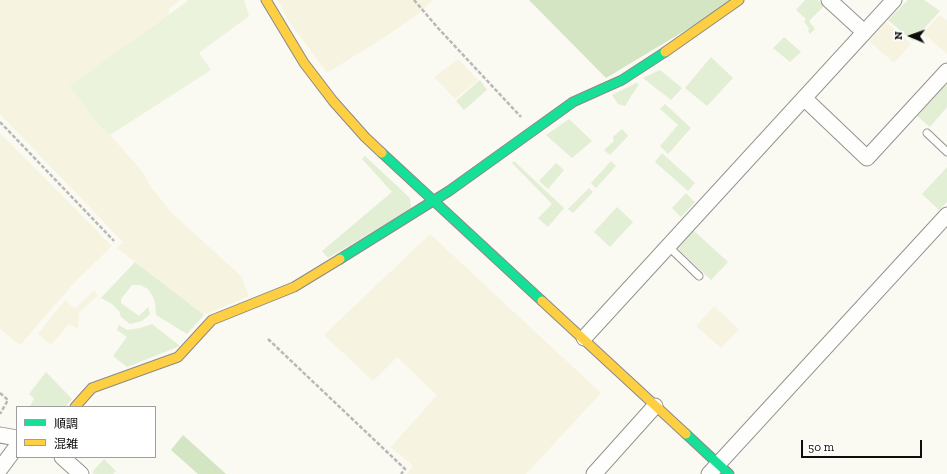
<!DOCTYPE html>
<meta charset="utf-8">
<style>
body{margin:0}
#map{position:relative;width:947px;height:474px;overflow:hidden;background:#faf9f2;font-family:"Zilla Slab","Noto Sans JP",serif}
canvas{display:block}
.legend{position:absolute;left:16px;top:406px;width:140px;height:52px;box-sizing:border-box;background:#fff;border:1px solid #9e9e9e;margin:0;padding:5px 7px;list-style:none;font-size:12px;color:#0d0d0d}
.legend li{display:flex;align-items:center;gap:8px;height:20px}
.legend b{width:20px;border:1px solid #9e9e9e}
.north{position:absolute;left:891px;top:16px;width:40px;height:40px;-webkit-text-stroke:3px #fff;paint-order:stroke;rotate:272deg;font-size:11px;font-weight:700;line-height:16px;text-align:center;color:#0d0d0d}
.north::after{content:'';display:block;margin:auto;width:14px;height:18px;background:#0d0d0d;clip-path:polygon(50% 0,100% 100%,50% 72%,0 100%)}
.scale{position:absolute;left:801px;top:440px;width:121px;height:18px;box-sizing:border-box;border:2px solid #0d0d0d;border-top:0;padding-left:5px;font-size:12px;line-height:14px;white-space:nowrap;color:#0d0d0d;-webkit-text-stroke:3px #fff;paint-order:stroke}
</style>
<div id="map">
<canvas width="947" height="474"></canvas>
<ul class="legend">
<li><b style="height:5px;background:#16e098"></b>順調</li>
<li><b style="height:5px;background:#ffcf43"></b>混雑</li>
</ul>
<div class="north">N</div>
<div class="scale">50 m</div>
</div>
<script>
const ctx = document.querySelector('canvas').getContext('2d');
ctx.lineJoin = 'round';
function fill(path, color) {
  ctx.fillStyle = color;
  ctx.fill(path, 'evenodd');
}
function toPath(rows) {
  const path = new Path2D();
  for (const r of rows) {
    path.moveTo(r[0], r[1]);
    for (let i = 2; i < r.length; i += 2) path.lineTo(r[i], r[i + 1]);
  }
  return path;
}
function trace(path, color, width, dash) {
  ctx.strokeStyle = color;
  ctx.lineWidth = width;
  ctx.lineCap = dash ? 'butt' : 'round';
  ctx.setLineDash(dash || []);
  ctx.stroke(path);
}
const farmland = toPath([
 [0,0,180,0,169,9,169,14,149,29,100,126,110,135,142,171,151,187,172,213,241,276,249,296,204,315,117,248,123,242,0,114],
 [278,0,434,0,427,5,418,14,388,35,327,73,288,20],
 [940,15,947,21,947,54,923,33],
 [886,22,911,44,894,63,869,41],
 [458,59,478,80,455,99,434,77],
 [0,133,112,246,75,282,20,345,0,329],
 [430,234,601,393,526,474,407,474,413,466,391,447,437,395,397,357,373,381,324,335],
 [94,290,98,295,79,313,78,329,69,324,51,345,38,334,65,300,75,309],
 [714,306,739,329,721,348,696,326]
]);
const green = toPath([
 [805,0,818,0,824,6,809,21,815,29,810,34,808,31,809,28,804,22,806,19,796,10],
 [908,0,924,0,940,11,913,41,888,20],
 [784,37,801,52,790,62,773,48],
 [711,57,733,78,707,106,685,88],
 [660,70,682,88,671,100,643,78],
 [480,80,487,90,464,110,456,101],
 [636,83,639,84,625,106,618,104,612,95],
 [945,84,947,86,947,107,930,127,917,116],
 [665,104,691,128,668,154,660,146,678,125,660,109],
 [569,119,592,141,572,158,546,135],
 [622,129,628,136,610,155,604,150,614,141,613,137],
 [662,153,695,183,688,191,655,162],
 [365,156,410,198,411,209,328,258,322,251,392,192,362,159],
 [514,161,564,208,548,227,538,218,552,204,512,163],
 [611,161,616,166,596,188,591,183],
 [556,163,564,170,548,189,539,181],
 [947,167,947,202,939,210,922,194],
 [589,188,593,192,573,213,568,209],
 [686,193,695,202,681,217,672,208],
 [617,207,633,222,610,247,594,232],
 [693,230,728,262,711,280,680,251,678,247],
 [135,262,204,315,187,334,156,315,155,302,152,295,148,289,140,285,132,285,121,299,121,303,139,316,148,307,150,314,142,321,130,324,121,317,119,311,112,304,101,298],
 [152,324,180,346,127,367,113,356,127,337,117,330,119,325,127,330,140,328],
 [46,372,72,399,65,407,30,407,34,398,29,394],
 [104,459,116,471,113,474,94,474,92,472]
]);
const forest = toPath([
 [529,0,736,0,606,78],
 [183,435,226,474,198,474,171,450]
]);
const pitch = toPath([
 [189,0,244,0,249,16,199,53,211,70,110,135,100,126,70,86]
]);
const path = toPath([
 [414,0,438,28,521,117],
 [0,122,114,241],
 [268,339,405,469,401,474],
 [0,393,8,400,0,414]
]);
const lane = toPath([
 [927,133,947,152],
 [668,246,699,276]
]);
const street = toPath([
 [829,0,864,32],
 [804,98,867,158,947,71],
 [584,338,894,0],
 [0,435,17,438],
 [62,457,81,474],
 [0,469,17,446],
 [594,474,655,406],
 [709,474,947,215]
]);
const fast = toPath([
 [382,153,542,301],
 [340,259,449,191,573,102,622,80,665,52],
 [686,434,729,474]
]);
const slow = toPath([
 [266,0,304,63,333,101,365,137,382,153],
 [665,52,739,0],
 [542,301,686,434],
 [75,407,92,388,178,357,212,320,294,287,340,259]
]);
fill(farmland, '#f6f4e0');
fill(green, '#e2efd4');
fill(forest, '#d3e5c2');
fill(pitch, '#ecf3dd');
trace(lane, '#949390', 9);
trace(street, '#949390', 17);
trace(fast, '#8a8a87', 11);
trace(slow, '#8a8a87', 11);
trace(path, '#b8b8b6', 2.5, [4, 2]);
trace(lane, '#fefefd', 7);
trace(street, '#fefefd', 15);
trace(fast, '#16e098', 9);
trace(slow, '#ffcf43', 9);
</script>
